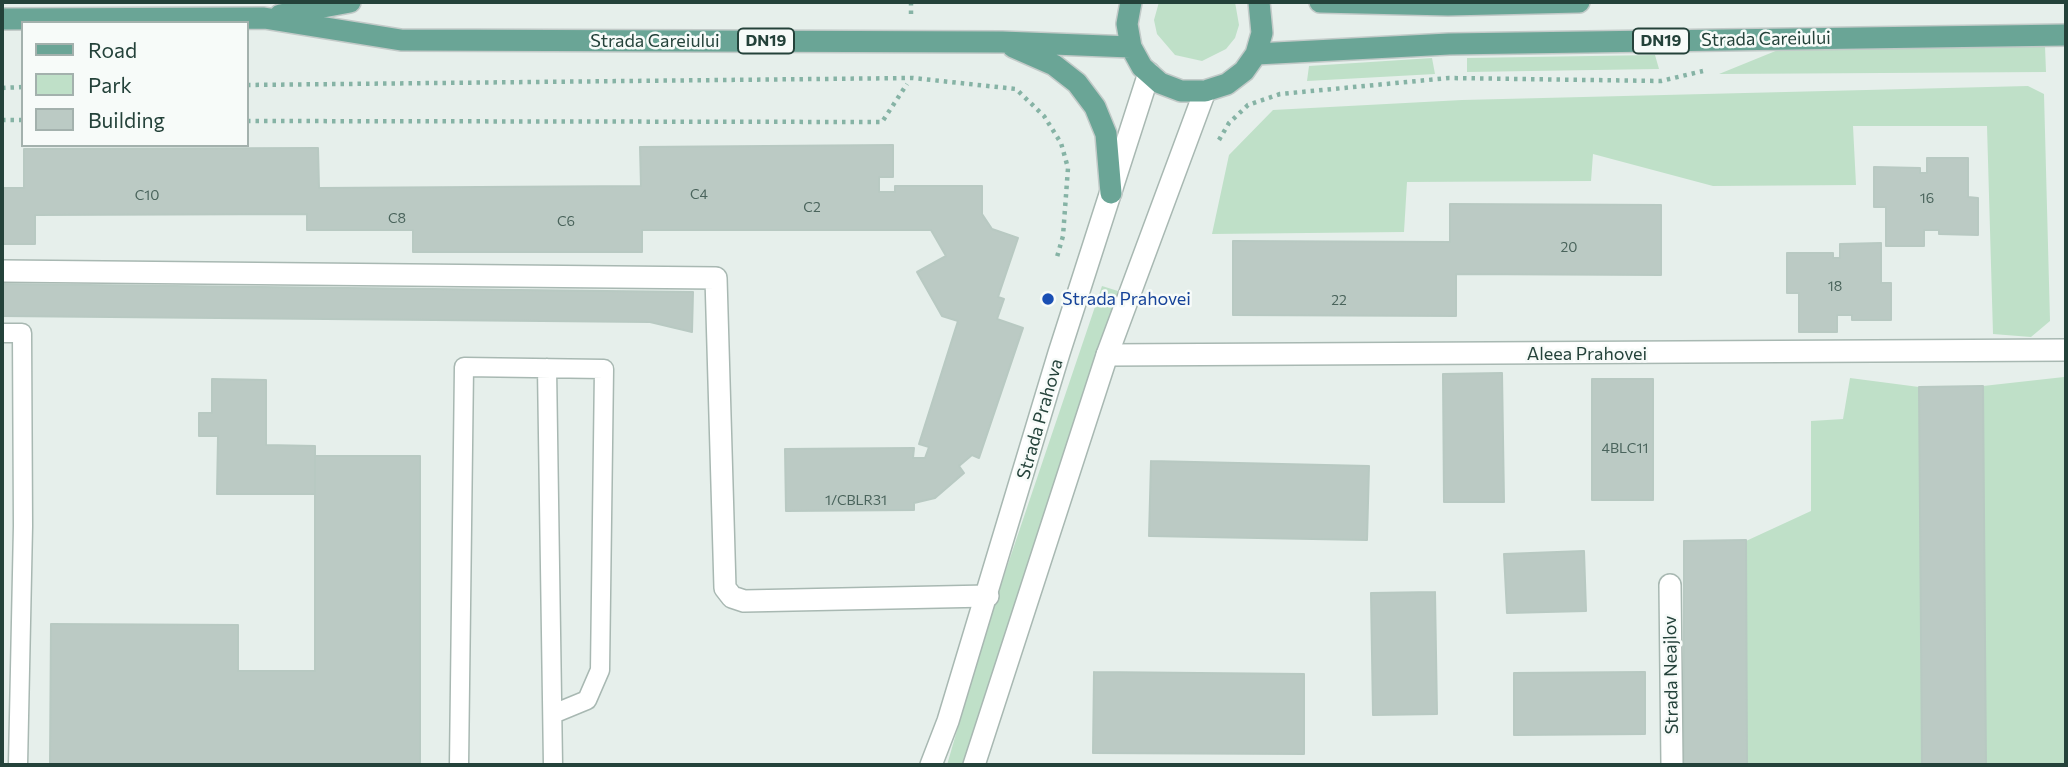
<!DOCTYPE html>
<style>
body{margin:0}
#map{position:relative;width:2068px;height:767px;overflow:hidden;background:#e6efeb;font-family:Commissioner,sans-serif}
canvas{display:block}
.frame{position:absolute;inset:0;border:4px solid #24423a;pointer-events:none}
.legend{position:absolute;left:21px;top:21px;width:228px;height:126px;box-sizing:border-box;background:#f7fbf9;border:2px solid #a3b1ad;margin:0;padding:9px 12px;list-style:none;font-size:21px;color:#24423a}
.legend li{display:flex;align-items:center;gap:14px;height:35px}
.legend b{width:35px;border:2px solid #a3b1ad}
</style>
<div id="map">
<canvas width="2068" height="767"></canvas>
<div class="frame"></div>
<ul class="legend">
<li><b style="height:9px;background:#6aa596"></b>Road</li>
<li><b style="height:19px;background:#bfe0c8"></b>Park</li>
<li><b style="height:19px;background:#bbcac4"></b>Building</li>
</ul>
</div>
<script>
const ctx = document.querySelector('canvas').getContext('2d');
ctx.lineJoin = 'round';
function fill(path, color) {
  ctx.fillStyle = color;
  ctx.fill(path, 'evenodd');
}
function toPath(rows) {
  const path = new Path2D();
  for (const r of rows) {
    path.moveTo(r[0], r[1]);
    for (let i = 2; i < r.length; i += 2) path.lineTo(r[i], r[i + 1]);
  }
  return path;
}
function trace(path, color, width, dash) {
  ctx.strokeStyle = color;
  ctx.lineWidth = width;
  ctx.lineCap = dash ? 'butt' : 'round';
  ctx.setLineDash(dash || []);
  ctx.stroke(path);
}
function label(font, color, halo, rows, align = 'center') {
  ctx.font = font + ' Commissioner,sans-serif';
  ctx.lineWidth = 5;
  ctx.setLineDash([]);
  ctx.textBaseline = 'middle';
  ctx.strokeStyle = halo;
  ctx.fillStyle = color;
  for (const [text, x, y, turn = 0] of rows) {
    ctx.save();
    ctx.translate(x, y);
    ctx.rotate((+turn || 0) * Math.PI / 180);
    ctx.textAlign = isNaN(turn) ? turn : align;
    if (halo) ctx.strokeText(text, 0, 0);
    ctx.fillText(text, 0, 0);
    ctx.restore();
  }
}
const green = toPath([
 [1159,2,1235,2,1239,25,1235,38,1226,49,1202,61,1175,55,1157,34,1154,20],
 [2045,46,2046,72,1719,74,1778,50],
 [1655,55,1659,69,1467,72,1467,58],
 [1432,58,1435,74,1307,81,1309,66],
 [2028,86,2044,94,2050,321,2031,337,1993,334,1987,126,1853,126,1856,185,1713,186,1593,154,1591,181,1407,182,1404,232,1212,234,1229,155,1273,110,1462,100],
 [1102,286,1118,291,995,689,967,765,947,765,988,623],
 [2064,377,2066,765,1986,765,1983,386],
 [1850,378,1919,387,1922,765,1747,765,1746,541,1811,511,1811,421,1843,419]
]);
const building = toPath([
 [893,145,893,177,879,177,879,192,895,192,895,186,982,186,982,214,992,229,1018,238,998,297,1004,299,997,319,1023,328,979,458,972,455,959,466,964,473,935,498,914,503,914,510,786,511,785,449,914,448,913,458,925,458,929,447,919,444,958,321,942,316,917,272,946,256,931,230,642,230,642,252,413,252,413,230,307,230,307,214,35,215,35,244,3,244,2,256,2,188,24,188,24,149,318,148,319,188,641,186,640,147,893,145],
 [1927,158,1968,158,1968,197,1978,198,1978,235,1939,234,1939,230,1924,230,1924,246,1886,246,1886,207,1874,207,1874,167,1920,168,1920,173,1927,173,1927,158],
 [1450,204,1661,205,1661,275,1456,274,1456,316,1233,315,1233,241,1450,242,1450,204],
 [1881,243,1881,283,1891,283,1891,320,1852,320,1852,315,1837,315,1837,332,1799,332,1799,293,1787,293,1787,253,1833,253,1833,258,1840,258,1840,244,1881,243],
 [2,284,693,292,692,332,650,322,2,316,2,284],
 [1502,373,1504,502,1444,502,1443,374,1502,373],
 [212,379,266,380,266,445,315,446,315,494,217,494,218,436,199,436,199,413,212,413,212,379],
 [1592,379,1653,379,1653,500,1592,500,1592,379],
 [1983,386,1986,765,1922,765,1919,387,1983,386],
 [315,456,420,456,420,765,50,765,51,624,238,625,238,671,315,671,315,456],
 [1151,461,1369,466,1367,540,1149,536,1151,461],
 [1746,540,1747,765,1684,765,1684,541,1746,540],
 [1584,551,1586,611,1507,613,1504,554,1584,551],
 [1435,592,1437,714,1373,715,1371,593,1435,592],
 [1094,672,1304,674,1304,754,1093,753,1094,672],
 [1645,672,1645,734,1514,735,1514,673,1645,672]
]);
const path = toPath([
 [911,2,911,14],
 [247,85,913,78,1016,89,1044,116,1061,143,1068,168,1063,236,1057,257,1060,257],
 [2,88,23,87],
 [2,120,23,120],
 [247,121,882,122,907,84],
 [1219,140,1229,123,1248,105,1280,94,1449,78,1661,81,1703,71]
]);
const service = toPath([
 [2,333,22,333,23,526,18,765],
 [547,368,553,765],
 [459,765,464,367,604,369,600,670,587,700,553,714]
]);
const minor = toPath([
 [2,271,716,278,725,588,732,597,744,601,988,596],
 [1107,355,2066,350],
 [1670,585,1672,765]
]);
const tertiary = toPath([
 [931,765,948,721,1059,353,1149,73],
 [974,765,1107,355,1205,91]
]);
const primary = toPath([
 [1131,2,1127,24,1131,47,1142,67,1160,83,1181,91,1205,91,1227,84,1244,71,1256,54,1262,33,1259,2],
 [1320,2,1448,5,1579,2],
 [280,15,350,2],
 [2,19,264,18,401,40,1002,42,1131,47],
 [1013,47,1054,65,1077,83,1095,107,1106,134,1111,193],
 [1256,54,1449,44,2066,35]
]);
const markers = [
 [1048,299,7,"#1a4fb4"]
];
const numberNames = [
 ["C4",699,194],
 ["C10",147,195],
 ["16",1927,198],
 ["C2",812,207],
 ["C8",397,218],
 ["C6",566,221],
 ["20",1569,247],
 ["18",1835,286],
 ["22",1339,300],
 ["4BLC11",1625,448],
 ["1/CBLR31",856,500]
];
const shields = [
 [766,41,56],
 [1661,41,56]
];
const shieldNames = [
 ["DN19",766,41],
 ["DN19",1661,41]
];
const streetNames = [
 ["Strada Careiului",1766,39,-1],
 ["Strada Careiului",655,41],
 ["Aleea Prahovei",1587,354],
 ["Strada Prahova",1040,419,-74],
 ["Strada Neajlov",1671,675,-91]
];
const transitNames = [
 ["Strada Prahovei",1062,299]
];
fill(green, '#bfe0c8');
fill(building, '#bbcac4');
trace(building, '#b8c9c2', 2);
trace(service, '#a8b8b2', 21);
trace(minor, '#a8b8b2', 24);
trace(tertiary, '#a8b8b2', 24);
trace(primary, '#c2cac8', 24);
trace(path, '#86b3a5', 4.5, [3.5, 5]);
trace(service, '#fff', 18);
trace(minor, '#fff', 21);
trace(tertiary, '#fff', 21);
trace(primary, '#6aa596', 21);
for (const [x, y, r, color] of markers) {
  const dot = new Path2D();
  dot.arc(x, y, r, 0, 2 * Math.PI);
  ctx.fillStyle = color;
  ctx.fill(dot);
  trace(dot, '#f7fbf9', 2.5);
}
label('14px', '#4a645c', null, numberNames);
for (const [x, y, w] of shields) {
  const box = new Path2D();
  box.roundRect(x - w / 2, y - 12.5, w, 25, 5);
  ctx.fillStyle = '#f7fbf9';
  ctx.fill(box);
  trace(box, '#24423a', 2);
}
label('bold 16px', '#24423a', null, shieldNames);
label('18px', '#24423a', '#f7fbf9', streetNames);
label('18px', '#164399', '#f7fbf9', transitNames, 'left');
</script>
